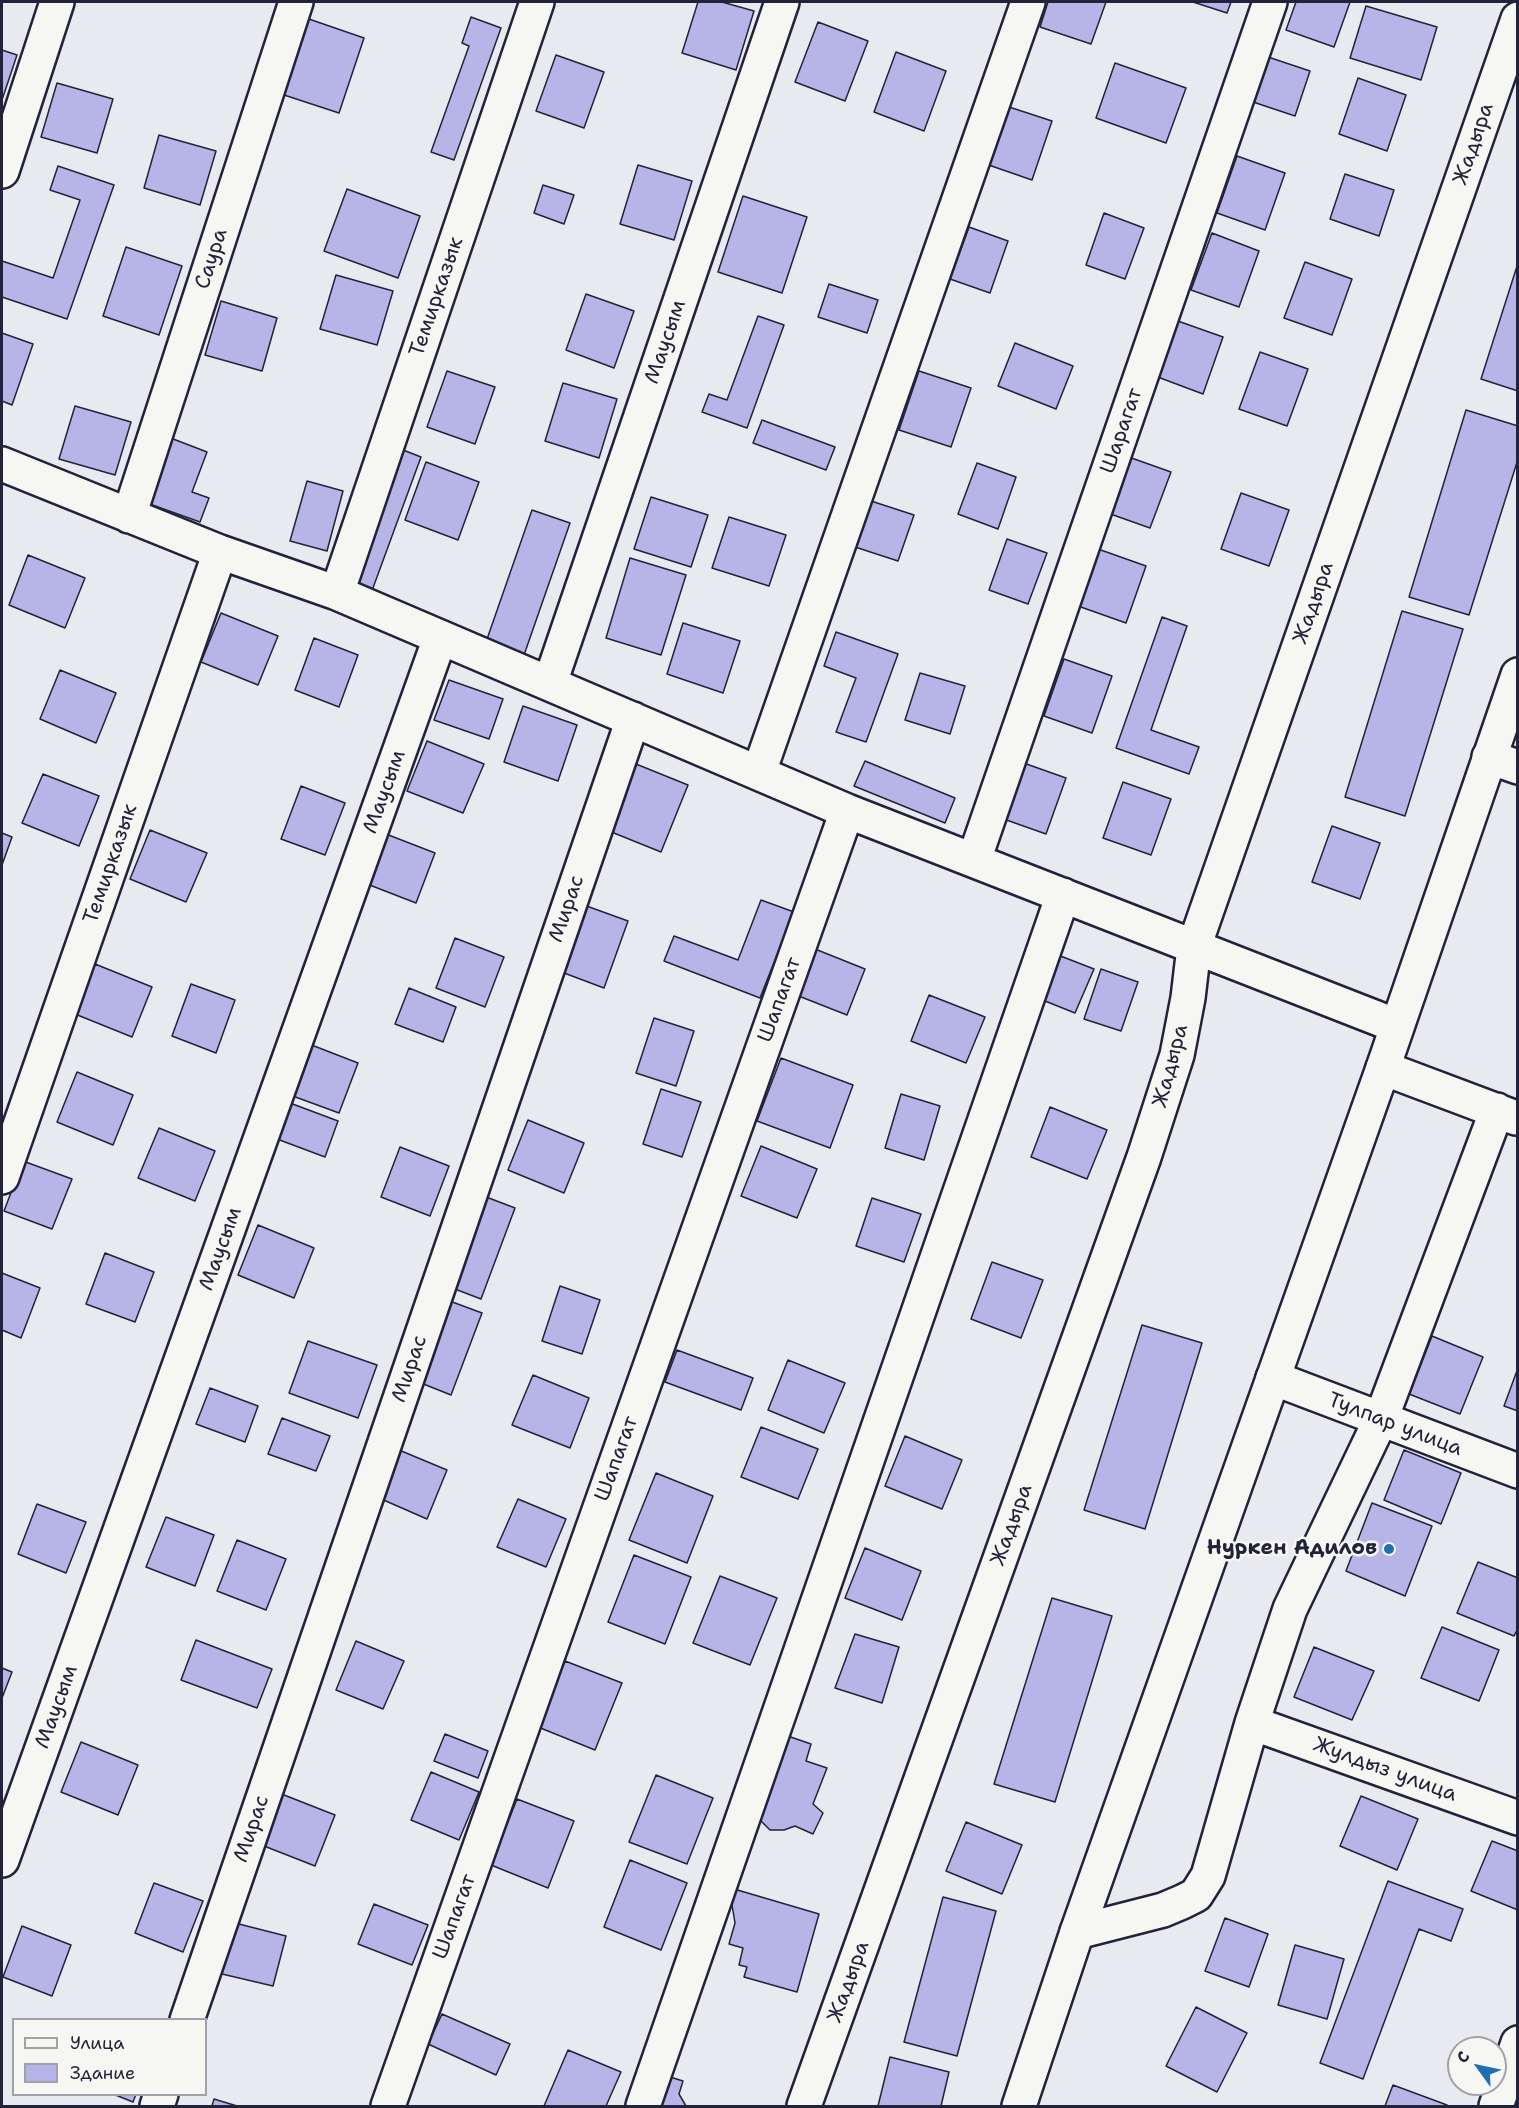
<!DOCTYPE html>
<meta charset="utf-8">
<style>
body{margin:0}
#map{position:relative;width:1519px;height:2108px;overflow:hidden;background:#e9e9f0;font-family:"Shantell Sans",sans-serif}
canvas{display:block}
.frame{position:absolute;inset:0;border:3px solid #22223b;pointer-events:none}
.legend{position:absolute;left:12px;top:2018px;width:195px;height:78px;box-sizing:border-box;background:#f6f6f2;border:2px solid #a1a1a9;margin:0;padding:8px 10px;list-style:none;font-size:18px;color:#22223b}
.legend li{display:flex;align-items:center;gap:12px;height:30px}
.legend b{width:30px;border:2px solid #a1a1a9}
.north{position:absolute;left:1447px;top:2036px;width:60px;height:60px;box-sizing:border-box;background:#f6f6f2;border:2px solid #a1a1a9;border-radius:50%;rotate:303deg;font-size:16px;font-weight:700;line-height:24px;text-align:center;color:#22223b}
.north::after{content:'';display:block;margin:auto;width:21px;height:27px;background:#1f6fb2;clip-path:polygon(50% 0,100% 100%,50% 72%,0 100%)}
</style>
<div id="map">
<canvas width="1519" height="2108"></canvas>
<div class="frame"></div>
<ul class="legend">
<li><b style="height:8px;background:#f6f6f2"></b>Улица</li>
<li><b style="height:16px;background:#b7b5e7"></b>Здание</li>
</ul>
<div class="north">С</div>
</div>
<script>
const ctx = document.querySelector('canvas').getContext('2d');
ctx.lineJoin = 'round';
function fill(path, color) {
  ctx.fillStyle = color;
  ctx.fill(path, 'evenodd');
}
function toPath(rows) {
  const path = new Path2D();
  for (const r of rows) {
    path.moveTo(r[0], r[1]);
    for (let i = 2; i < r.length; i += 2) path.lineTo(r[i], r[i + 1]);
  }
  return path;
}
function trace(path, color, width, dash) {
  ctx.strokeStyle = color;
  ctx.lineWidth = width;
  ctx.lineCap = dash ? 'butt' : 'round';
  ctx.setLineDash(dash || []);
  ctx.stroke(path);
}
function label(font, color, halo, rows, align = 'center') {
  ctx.font = font + ' "Shantell Sans",sans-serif';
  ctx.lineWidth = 5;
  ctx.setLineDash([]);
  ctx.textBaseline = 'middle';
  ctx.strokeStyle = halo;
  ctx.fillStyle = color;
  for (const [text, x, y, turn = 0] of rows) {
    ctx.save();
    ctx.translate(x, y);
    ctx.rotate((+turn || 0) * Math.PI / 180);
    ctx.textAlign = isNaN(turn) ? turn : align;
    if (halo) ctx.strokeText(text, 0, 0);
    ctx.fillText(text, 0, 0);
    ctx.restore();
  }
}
const building = toPath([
 [698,2,722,2,754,11,736,70,682,53,698,2],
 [1048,2,1106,2,1091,44,1040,27,1048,2],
 [1193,2,1231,2,1227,13,1193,2],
 [1296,2,1350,2,1334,47,1286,30,1296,2],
 [1366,6,1437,27,1421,80,1350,58,1366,6],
 [471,17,501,28,454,160,431,152,469,46,462,43,471,17],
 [306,18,364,38,339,113,281,94,306,18],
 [818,22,868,41,845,101,795,82,818,22],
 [2,50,17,55,2,100,2,50],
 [896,52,946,71,924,131,874,112,896,52],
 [556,55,604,72,584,128,536,111,556,55],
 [1262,55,1310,71,1295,116,1247,100,1262,55],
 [1115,63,1186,88,1166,143,1096,118,1115,63],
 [1358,78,1406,95,1387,151,1339,134,1358,78],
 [57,83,113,99,97,153,41,137,57,83],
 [1000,104,1052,121,1032,180,980,162,1000,104],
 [159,135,216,151,200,205,144,188,159,135],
 [1237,156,1285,173,1265,230,1217,213,1237,156],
 [638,165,692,181,674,240,620,224,638,165],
 [58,166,114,185,67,319,2,297,2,261,53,278,80,200,50,190,58,166],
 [1345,174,1394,190,1379,236,1330,219,1345,174],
 [543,185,574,195,564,224,534,213,543,185],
 [347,189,420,216,398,278,324,251,347,189],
 [743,196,807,217,782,293,718,272,743,196],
 [1104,213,1144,228,1125,279,1086,265,1104,213],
 [969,227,1008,241,990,293,950,279,969,227],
 [1212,233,1259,251,1239,307,1191,290,1212,233],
 [126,247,182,266,159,335,103,316,126,247],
 [1305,262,1352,279,1332,335,1284,318,1305,262],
 [1518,263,1518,391,1481,379,1518,263],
 [336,275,393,291,377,345,320,329,336,275],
 [829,284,878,300,867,333,818,317,829,284],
 [586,294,634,311,614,368,566,350,586,294],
 [221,301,277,318,262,371,205,355,221,301],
 [758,316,784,325,747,428,702,412,709,394,727,400,758,316],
 [1175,320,1223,337,1203,394,1155,376,1175,320],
 [2,333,33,344,12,405,2,401,2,333],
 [1015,343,1073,366,1056,409,998,386,1015,343],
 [1260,352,1308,369,1287,426,1239,409,1260,352],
 [447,371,495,387,475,444,427,427,447,371],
 [919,371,971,388,951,447,899,430,919,371],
 [563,383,617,399,599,458,545,441,563,383],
 [75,406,131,422,115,475,59,459,75,406],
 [1466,410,1518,426,1518,459,1469,615,1409,597,1466,410],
 [762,420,835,447,826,470,753,443,762,420],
 [168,437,207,452,192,492,209,498,200,522,144,502,168,437],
 [398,448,421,457,370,596,348,588,398,448],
 [1123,455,1171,472,1150,528,1102,511,1123,455],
 [426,462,479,482,458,540,405,520,426,462],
 [977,463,1016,477,998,529,958,514,977,463],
 [307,481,343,491,327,551,290,541,307,481],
 [1241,493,1289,510,1269,566,1221,549,1241,493],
 [651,497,708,515,691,567,634,549,651,497],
 [868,500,914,515,898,561,852,546,868,500],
 [532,510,570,523,524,655,486,642,532,510],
 [729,517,786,535,769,586,712,568,729,517],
 [1007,539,1047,553,1028,604,989,590,1007,539],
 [1098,549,1146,566,1126,623,1078,606,1098,549],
 [28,555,85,578,65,628,9,605,28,555],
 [630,558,686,575,661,655,606,638,630,558],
 [1402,611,1463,629,1405,816,1345,797,1402,611],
 [221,613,278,636,258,685,201,662,221,613],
 [1162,617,1187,626,1151,730,1199,747,1189,774,1116,748,1162,617],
 [683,623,740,641,723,693,667,674,683,623],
 [836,632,898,654,866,742,836,732,856,678,824,666,836,632],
 [314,638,358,655,339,707,295,690,314,638],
 [1064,659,1112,676,1092,733,1044,716,1064,659],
 [60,670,116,693,96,743,40,719,60,670],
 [920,673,965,686,950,734,905,720,920,673],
 [449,680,503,699,489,739,434,720,449,680],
 [523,706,577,725,558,781,504,762,523,706],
 [427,741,484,764,463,813,407,791,427,741],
 [865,761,955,798,945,823,854,786,865,761],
 [1018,761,1066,778,1046,834,998,817,1018,761],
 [631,762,688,785,661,852,604,829,631,762],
 [43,774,99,796,79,846,22,823,43,774],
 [1123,782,1171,799,1151,855,1103,838,1123,782],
 [301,786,345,803,325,855,281,839,301,786],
 [1332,826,1380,843,1360,899,1312,882,1332,826],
 [150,830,207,853,186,902,130,879,150,830],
 [2,833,12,837,2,865,2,833],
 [386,834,435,853,416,903,367,884,386,834],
 [761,900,794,912,760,998,664,961,674,936,738,960,761,900],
 [581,904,628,921,604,988,556,970,581,904],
 [455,938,504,957,485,1007,436,988,455,938],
 [810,947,865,969,847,1015,791,993,810,947],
 [1058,955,1094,969,1075,1013,1040,999,1058,955],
 [95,964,152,987,132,1037,75,1014,95,964],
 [1101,969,1138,982,1121,1031,1084,1019,1101,969],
 [191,984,235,1000,216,1053,172,1036,191,984],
 [409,988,456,1007,443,1042,395,1024,409,988],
 [929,995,985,1017,966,1063,911,1041,929,995],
 [654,1018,694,1031,676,1086,636,1073,654,1018],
 [309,1044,358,1063,339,1113,290,1095,309,1044],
 [781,1058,853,1085,830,1148,757,1121,781,1058],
 [77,1072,133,1095,113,1145,57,1122,77,1072],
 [661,1089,701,1102,682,1157,643,1144,661,1089],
 [901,1094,940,1106,924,1160,885,1148,901,1094],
 [290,1103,338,1121,325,1157,277,1139,290,1103],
 [1050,1107,1107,1130,1087,1179,1031,1157,1050,1107],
 [528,1120,584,1143,564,1193,508,1170,528,1120],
 [159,1128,215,1151,195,1201,138,1178,159,1128],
 [761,1146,817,1169,797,1218,741,1196,761,1146],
 [400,1147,449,1166,430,1216,381,1197,400,1147],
 [23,1161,72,1179,52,1229,4,1211,23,1161],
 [481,1195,515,1208,481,1299,447,1286,481,1195],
 [872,1198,921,1214,904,1262,856,1246,872,1198],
 [258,1225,314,1248,294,1298,238,1275,258,1225],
 [105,1253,154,1272,135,1322,86,1304,105,1253],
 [992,1262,1043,1280,1021,1338,971,1319,992,1262],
 [2,1273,40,1288,21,1338,2,1330,2,1273],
 [560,1286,600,1300,582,1354,542,1341,560,1286],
 [447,1300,482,1313,451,1395,416,1381,447,1300],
 [1142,1325,1202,1343,1145,1529,1084,1510,1142,1325],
 [1432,1336,1483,1357,1460,1414,1409,1394,1432,1336],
 [308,1341,377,1365,358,1418,289,1393,308,1341],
 [677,1350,753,1378,741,1410,665,1382,677,1350],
 [788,1360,845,1383,824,1433,768,1410,788,1360],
 [1518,1368,1518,1411,1504,1406,1518,1368],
 [533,1375,589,1398,570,1448,512,1425,533,1375],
 [210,1388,258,1406,245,1442,196,1424,210,1388],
 [282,1418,330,1436,316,1471,268,1454,282,1418],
 [761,1427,818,1449,798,1499,741,1477,761,1427],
 [905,1436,962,1460,942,1509,885,1486,905,1436],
 [399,1450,447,1470,427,1519,379,1498,399,1450],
 [1404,1450,1461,1473,1441,1524,1384,1500,1404,1450],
 [656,1473,713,1496,687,1563,629,1540,656,1473],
 [518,1499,566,1519,546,1567,497,1547,518,1499],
 [1372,1503,1432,1526,1405,1596,1346,1571,1372,1503],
 [37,1504,86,1522,66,1573,18,1554,37,1504],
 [166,1517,214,1535,195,1586,146,1567,166,1517],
 [237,1540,286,1559,266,1610,217,1591,237,1540],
 [865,1548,921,1571,902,1620,845,1598,865,1548],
 [634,1555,691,1577,665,1644,608,1622,634,1555],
 [1478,1562,1518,1578,1518,1628,1514,1636,1457,1613,1478,1562],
 [720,1576,777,1598,750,1665,693,1643,720,1576],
 [1052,1598,1112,1616,1055,1802,994,1784,1052,1598],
 [1442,1627,1499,1650,1479,1701,1421,1678,1442,1627],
 [855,1634,899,1647,882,1703,835,1688,855,1634],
 [196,1640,272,1669,257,1708,181,1680,196,1640],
 [356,1641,404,1661,383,1709,336,1690,356,1641],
 [1314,1647,1374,1671,1352,1720,1294,1697,1314,1647],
 [565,1661,622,1683,595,1750,538,1727,565,1661],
 [2,1668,12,1672,2,1698,2,1668],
 [445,1734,488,1751,478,1778,434,1761,445,1734],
 [782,1734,811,1744,806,1761,827,1768,813,1804,823,1813,813,1834,795,1826,784,1830,770,1830,753,1813,782,1734],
 [81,1742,138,1765,118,1815,61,1792,81,1742],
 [431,1772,479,1792,459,1840,411,1820,431,1772],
 [656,1775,713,1798,687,1864,629,1842,656,1775],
 [279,1793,335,1815,315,1866,259,1844,279,1793],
 [1361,1796,1418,1819,1397,1870,1340,1846,1361,1796],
 [517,1799,574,1821,548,1888,491,1865,517,1799],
 [966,1822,1022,1845,1002,1894,946,1871,966,1822],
 [1492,1841,1518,1851,1518,1910,1471,1891,1492,1841],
 [630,1860,687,1883,661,1950,604,1927,630,1860],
 [1388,1881,1463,1909,1451,1941,1419,1929,1363,2079,1320,2063,1388,1881],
 [154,1883,203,1901,183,1952,135,1933,154,1883],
 [734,1889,819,1914,797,1992,744,1977,747,1967,739,1965,743,1948,729,1944,735,1923,731,1899,734,1889],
 [943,1897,996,1911,957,2056,904,2042,943,1897],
 [374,1904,428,1925,412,1965,358,1944,374,1904],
 [1225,1918,1268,1934,1249,1987,1205,1971,1225,1918],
 [235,1923,286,1936,273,1986,222,1974,235,1923],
 [22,1926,71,1945,52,1996,3,1977,22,1926],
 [1295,1945,1344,1959,1327,2019,1278,2005,1295,1945],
 [1196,2007,1247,2033,1217,2092,1166,2066,1196,2007],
 [442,2014,510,2044,496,2075,428,2044,442,2014],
 [568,2050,621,2072,606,2106,544,2106,568,2050],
 [890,2057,949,2072,941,2106,878,2106,890,2057],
 [670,2077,683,2081,679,2094,686,2106,660,2106,670,2077],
 [1393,2085,1447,2105,1446,2106,1385,2106,1393,2085],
 [113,2094,136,2094,133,2102,113,2094],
 [214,2099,237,2106,212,2106,214,2099]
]);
const minor = toPath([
 [2,171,57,2],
 [2,464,220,552,337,593,847,811,1397,1026],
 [129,516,296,2],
 [337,593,537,2],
 [550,683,782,2],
 [1489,757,1518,767],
 [759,772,1028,2],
 [974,860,1270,2],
 [1383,1068,1516,1118],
 [2,1177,220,552],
 [1273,1378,1518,1471],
 [1252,1723,1518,1818],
 [2,1860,440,638],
 [1077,1932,1163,1910,1182,1902,1196,1895,1208,1876,1252,1723,1290,1609,1381,1419,1497,1110],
 [187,2020,633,719],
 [157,2106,161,2094],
 [388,2106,847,811],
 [643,2106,1063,895],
 [804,2106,1144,1157,1177,1055,1188,998,1194,947,1518,19],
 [1496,2106,1518,2043]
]);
const major = toPath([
 [1019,2106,1077,1932,1383,1068,1518,675]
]);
const markers = [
 [1389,1549,6,"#1f6fb2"]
];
const streetNames = [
 ["Жадыра",1474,144,-71],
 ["Саура",212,259,-72],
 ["Темирказык",437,297,-71],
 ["Маусым",666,342,-71],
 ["Шарагат",1122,431,-71],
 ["Жадыра",1314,603,-71],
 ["Маусым",385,792,-70],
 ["Темирказык",111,864,-71],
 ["Мирас",567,909,-71],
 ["Шапагат",780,1000,-70],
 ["Жадыра",1171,1066,-75],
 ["Маусым",221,1249,-70],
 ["Мирас",410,1369,-71],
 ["Тулпар улица",1395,1425,21],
 ["Шапагат",617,1459,-70],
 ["Жадыра",1012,1525,-70],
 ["Маусым",57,1707,-70],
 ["Жулдыз улица",1385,1770,20],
 ["Мирас",252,1829,-71],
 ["Шапагат",455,1917,-70],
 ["Жадыра",849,1982,-70]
];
const poiNames = [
 ["Нуркен Адилов",1377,1549]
];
fill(building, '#b7b5e7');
trace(building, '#22223b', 1.5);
trace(minor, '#22223b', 38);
trace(major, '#22223b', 38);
trace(minor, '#f6f6f2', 33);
trace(major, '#f6f6f2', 33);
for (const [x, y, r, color] of markers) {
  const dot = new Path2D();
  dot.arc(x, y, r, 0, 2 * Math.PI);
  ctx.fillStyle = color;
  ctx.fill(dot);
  trace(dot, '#f6f6f2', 2);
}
label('21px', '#22223b', '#f6f6f2', streetNames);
label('bold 21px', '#22223b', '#f6f6f2', poiNames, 'right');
</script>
